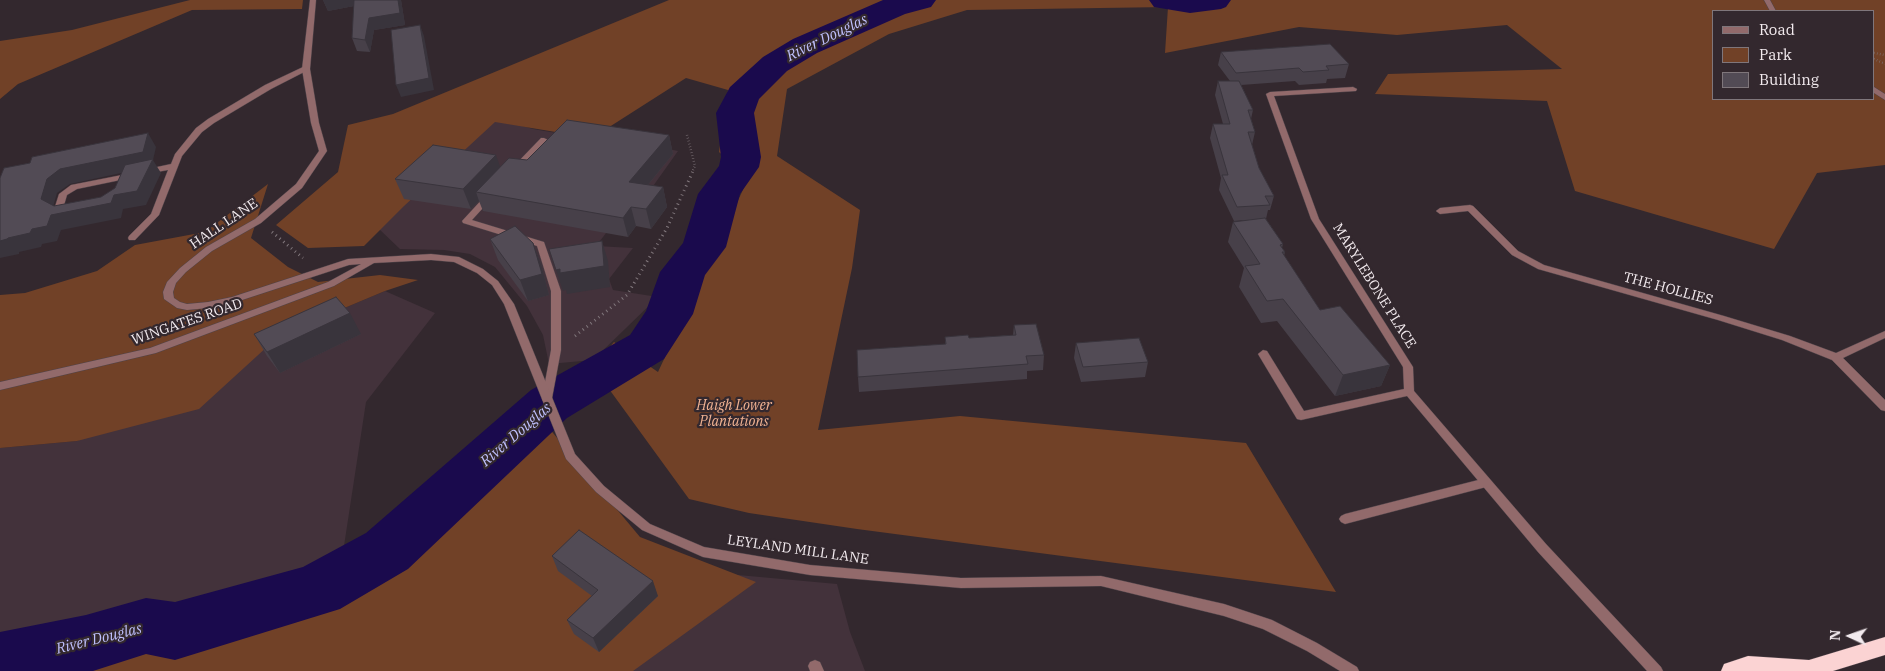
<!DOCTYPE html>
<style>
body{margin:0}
#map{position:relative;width:1885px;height:671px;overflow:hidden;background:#33282e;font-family:"IBM Plex Serif",serif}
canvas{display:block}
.legend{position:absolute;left:1712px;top:10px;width:162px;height:90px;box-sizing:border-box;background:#33282e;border:1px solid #7f767b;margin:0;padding:6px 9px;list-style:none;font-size:15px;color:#f2eaee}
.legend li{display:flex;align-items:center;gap:10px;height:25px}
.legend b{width:25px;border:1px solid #7f767b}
.north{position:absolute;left:1825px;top:611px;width:50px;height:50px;-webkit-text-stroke:4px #33282e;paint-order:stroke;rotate:273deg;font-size:14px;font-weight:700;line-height:20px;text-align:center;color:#f2eaee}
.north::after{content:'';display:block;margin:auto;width:18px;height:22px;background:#f2eaee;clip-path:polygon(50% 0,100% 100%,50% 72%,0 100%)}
</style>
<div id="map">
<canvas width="1885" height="671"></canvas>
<ul class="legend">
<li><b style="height:6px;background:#926a6b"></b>Road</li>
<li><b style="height:14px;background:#714127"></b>Park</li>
<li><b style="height:14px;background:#524b55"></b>Building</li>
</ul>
<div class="north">N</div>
</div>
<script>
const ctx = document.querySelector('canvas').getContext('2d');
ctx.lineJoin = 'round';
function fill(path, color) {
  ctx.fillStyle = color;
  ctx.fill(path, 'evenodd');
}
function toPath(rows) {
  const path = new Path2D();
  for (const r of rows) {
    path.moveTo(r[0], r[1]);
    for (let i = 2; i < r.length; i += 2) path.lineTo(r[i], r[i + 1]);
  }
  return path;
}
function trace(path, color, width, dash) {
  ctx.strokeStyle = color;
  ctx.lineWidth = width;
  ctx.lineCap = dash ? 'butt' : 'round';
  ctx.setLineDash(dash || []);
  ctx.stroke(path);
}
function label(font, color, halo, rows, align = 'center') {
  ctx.font = font + ' "IBM Plex Serif",serif';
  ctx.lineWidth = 4.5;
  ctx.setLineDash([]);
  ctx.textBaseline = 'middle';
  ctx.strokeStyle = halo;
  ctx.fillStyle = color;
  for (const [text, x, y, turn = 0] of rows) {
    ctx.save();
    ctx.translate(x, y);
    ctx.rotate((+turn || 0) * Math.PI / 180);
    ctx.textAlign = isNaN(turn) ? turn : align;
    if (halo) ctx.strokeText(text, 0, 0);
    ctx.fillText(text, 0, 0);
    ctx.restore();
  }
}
const built = toPath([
 [447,104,533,129,615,143,620,139,678,151,651,189,638,192,596,246,633,248,609,279,613,290,658,297,593,360,549,364,543,335,527,306,495,267,470,254,444,250,400,249,336,188],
 [385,291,435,313,366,402,342,559,307,576,0,658,0,448,77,441,280,335],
 [716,573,837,584,850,632,865,671,599,671]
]);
const green = toPath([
 [190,0,303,0,302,9,192,10,18,84,0,99,0,41,72,30],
 [669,0,1885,0,1885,165,1817,173,1774,249,1575,191,1547,101,1375,94,1388,74,1562,69,1507,25,1397,35,1299,27,1165,53,1168,7,967,10,889,34,787,89,777,156,860,210,852,268,818,430,960,416,1246,443,1336,592,857,529,749,513,689,499,593,367,614,342,658,372,748,179,719,152,728,90,686,78,592,138,495,122,404,206,364,246,308,248,276,225,338,172,348,125,393,114],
 [1714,11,1874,11,1874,99,1714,99],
 [268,184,251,238,288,267,318,282,380,275,418,280,385,291,280,335,199,409,77,441,0,448,0,295,25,293,97,271,135,245,205,232],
 [548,427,640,537,756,582,633,671,0,671,0,658,307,576,342,559]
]);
const river = toPath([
 [883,0,936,0,931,7,905,14,817,53,787,71,759,99,754,113,761,157,759,167,740,194,726,247,705,275,693,314,664,359,567,418,408,569,340,609,175,660,146,654,93,671,0,671,0,632,86,615,146,598,175,602,303,567,366,533,531,390,630,335,646,311,660,272,683,243,698,194,719,166,721,157,716,113,730,87,763,57,793,39,883,0],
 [1149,0,1231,0,1226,7,1221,9,1190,13,1154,7,1149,0]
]);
const pathFar1 = toPath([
 [1874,53,1885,55],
 [1874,59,1885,64],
 [687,135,695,166,692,172]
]);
const path = toPath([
 [272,232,303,258],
 [575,336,627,295,667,228,693,171]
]);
const lane = toPath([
 [1764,0,1770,0,1776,11,1770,11,1764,0],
 [303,67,310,69,271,89,214,123,202,132,182,156,159,215,135,240,129,240,128,238,129,236,151,214,168,170,146,174,142,172,143,170,171,164,175,154,196,128,208,119,265,85,303,67],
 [1874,87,1885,94,1885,100,1874,93,1874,87],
 [541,138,544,138,548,140,520,170,514,170,514,166,541,138],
 [132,173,135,173,135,177,77,189,67,195,62,212,66,215,65,217,59,217,53,213,59,194,71,185,132,173],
 [489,194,493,197,472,220,544,242,561,291,561,350,552,398,551,401,547,402,543,401,542,398,551,350,551,291,537,246,463,223,462,221,486,195,489,194],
 [1486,478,1490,480,1492,483,1490,486,1345,524,1341,522,1339,519,1341,516,1345,514,1486,478],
 [815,660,820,662,824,671,810,671,808,666,810,662,815,660]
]);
const street = toPath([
 [310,0,316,0,310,69,319,123,327,151,302,188,261,223,212,251,186,272,176,283,173,292,174,298,180,302,187,304,208,302,232,297,348,259,431,254,459,257,483,269,498,281,514,304,575,454,604,486,650,524,704,547,810,565,961,578,1101,576,1224,604,1272,620,1317,643,1357,667,1359,671,1340,671,1307,651,1263,629,1224,616,1101,586,961,588,810,575,703,557,642,530,596,492,566,459,504,304,492,285,477,273,454,262,431,260,374,263,334,286,156,353,0,390,0,382,150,348,328,282,361,264,349,265,236,302,208,308,187,310,177,308,164,299,163,292,167,282,180,268,206,247,255,219,296,184,319,151,311,123,302,69,310,0],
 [1353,87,1357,89,1356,91,1274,96,1319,219,1413,367,1414,391,1546,544,1661,667,1663,671,1647,671,1538,552,1407,396,1301,420,1297,419,1258,354,1263,350,1267,351,1304,411,1404,389,1403,367,1311,219,1266,94,1270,92,1353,87],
 [1470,205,1473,206,1518,251,1544,265,1724,316,1790,336,1836,353,1885,331,1885,338,1843,358,1885,400,1885,411,1881,410,1832,360,1782,340,1718,320,1538,269,1512,255,1468,211,1440,214,1436,211,1440,208,1470,205]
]);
const highway = toPath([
 [1885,637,1885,655,1833,671,1721,671,1724,664,1748,656,1809,660,1885,637]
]);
const wall = toPath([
 [323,0,401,0,405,25,374,30,370,52,357,51,352,38,354,6,328,11],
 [1221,52,1349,64,1345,78,1327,79,1326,83,1299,85,1295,81,1241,85,1253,110,1251,119,1255,132,1252,145,1259,168,1274,196,1270,210,1268,210,1266,219,1283,244,1282,248,1285,252,1284,256,1320,310,1390,365,1381,386,1335,396,1277,321,1261,323,1239,287,1244,268,1228,242,1233,222,1247,220,1234,221,1219,190,1221,178,1210,138,1213,124,1223,124,1215,95,1218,81,1230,81,1218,65],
 [669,135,673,154,648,185,663,187,667,207,651,229,636,226,628,237,483,211,479,201,471,209,404,199,395,179,500,167,527,160],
 [490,239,533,243,541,264,549,295,528,301,498,260],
 [1014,325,1044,355,1043,370,1027,371,1027,379,859,392,858,377,945,344,945,337,969,338,1013,335],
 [254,334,361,334,280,373,267,356],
 [1076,343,1148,362,1145,377,1081,382,1074,358],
 [552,556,658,596,599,652,574,634,567,620,592,596,558,571]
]);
const shadedWall = toPath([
 [323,0,357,0,359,5,328,11],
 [398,0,401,0,405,25,374,30,370,52,365,40,369,18],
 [420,25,424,36,434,90,401,97,396,85],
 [148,133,156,147,153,160,161,173,146,205,123,209,121,218,61,230,57,241,42,244,41,247,19,252,19,254,0,258,0,241,32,229,51,215,114,195,149,167,70,184,57,193,51,214,41,199,47,179,60,169],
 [669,135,673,154,634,202,629,182],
 [496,155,503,175,476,192,479,201,471,209,463,189],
 [663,187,667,207,651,229,646,209],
 [631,207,636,226,628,237,623,218],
 [602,241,608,261,610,287,567,294,566,290,563,291,556,270,560,269],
 [533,243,541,264,549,295,528,301,520,280],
 [350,313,361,334,280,373,267,352],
 [1390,365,1381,386,1335,396,1343,375],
 [653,581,658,596,599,652,593,638]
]);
const building = toPath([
 [354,0,398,0,400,13,369,18,365,40,352,38,354,0],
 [420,25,429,78,396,85,391,30,420,25],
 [1330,44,1349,64,1326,66,1329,70,1303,72,1299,68,1236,73,1221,52,1330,44],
 [1218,81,1239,81,1253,110,1248,110,1255,132,1248,132,1259,168,1274,196,1265,196,1270,205,1237,207,1222,175,1228,175,1213,124,1230,124,1218,81],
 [567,120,669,135,629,182,663,187,646,209,631,207,623,218,476,192,509,158,527,160,567,120],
 [148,133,143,152,60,169,47,179,41,199,54,206,101,197,115,188,125,165,153,159,137,191,114,195,111,203,51,215,47,226,32,229,30,233,8,238,7,239,0,241,0,178,4,168,30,163,32,157,148,133],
 [433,145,496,155,463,189,395,179,433,145],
 [1265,218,1283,244,1280,245,1285,252,1282,252,1320,310,1340,306,1390,365,1343,375,1283,299,1267,301,1245,266,1260,264,1233,222,1265,218],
 [515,226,533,243,542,274,520,280,490,239,515,226],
 [602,241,604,266,560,273,560,269,556,270,549,249,602,241],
 [336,297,350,313,267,352,254,334,336,297],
 [1036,324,1044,355,1026,356,1028,364,858,377,857,350,946,344,945,337,968,335,969,338,1016,335,1014,325,1036,324],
 [1139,338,1148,362,1083,367,1076,343,1139,338],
 [579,530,653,581,593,638,567,620,598,590,552,556,579,530]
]);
const streetNames = [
 ["HALL LANE",224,224,-34],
 ["MARYLEBONE PLACE",1374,286,58],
 ["THE HOLLIES",1668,289,15],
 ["WINGATES ROAD",187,322,-19],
 ["LEYLAND MILL LANE",798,550,8]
];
const parkNames = [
 ["Haigh Lower",734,406],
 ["Plantations",734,422]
];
const waterNames = [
 ["River Douglas",827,38,-26],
 ["River Douglas",516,435,-41],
 ["River Douglas",99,639,-14]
];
fill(built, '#43323b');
fill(green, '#714127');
fill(river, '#1a0a4d');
trace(lane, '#4e4349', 1);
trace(street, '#4e4349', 1);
trace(highway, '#4e4349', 1);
trace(pathFar1, '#81777c', 2.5, [0.5, 2.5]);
trace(path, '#81777c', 3, [1, 4]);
fill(lane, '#926a6b');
fill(street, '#926a6b');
fill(highway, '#fbd3d3');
fill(wall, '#474049');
fill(shadedWall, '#39343c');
fill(building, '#524b55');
trace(building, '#39343c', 1);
label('14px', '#f2eaee', '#33282e', streetNames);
label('italic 14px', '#f2b393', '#33282e', parkNames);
label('italic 15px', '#bfc0fd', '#33282e', waterNames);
</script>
